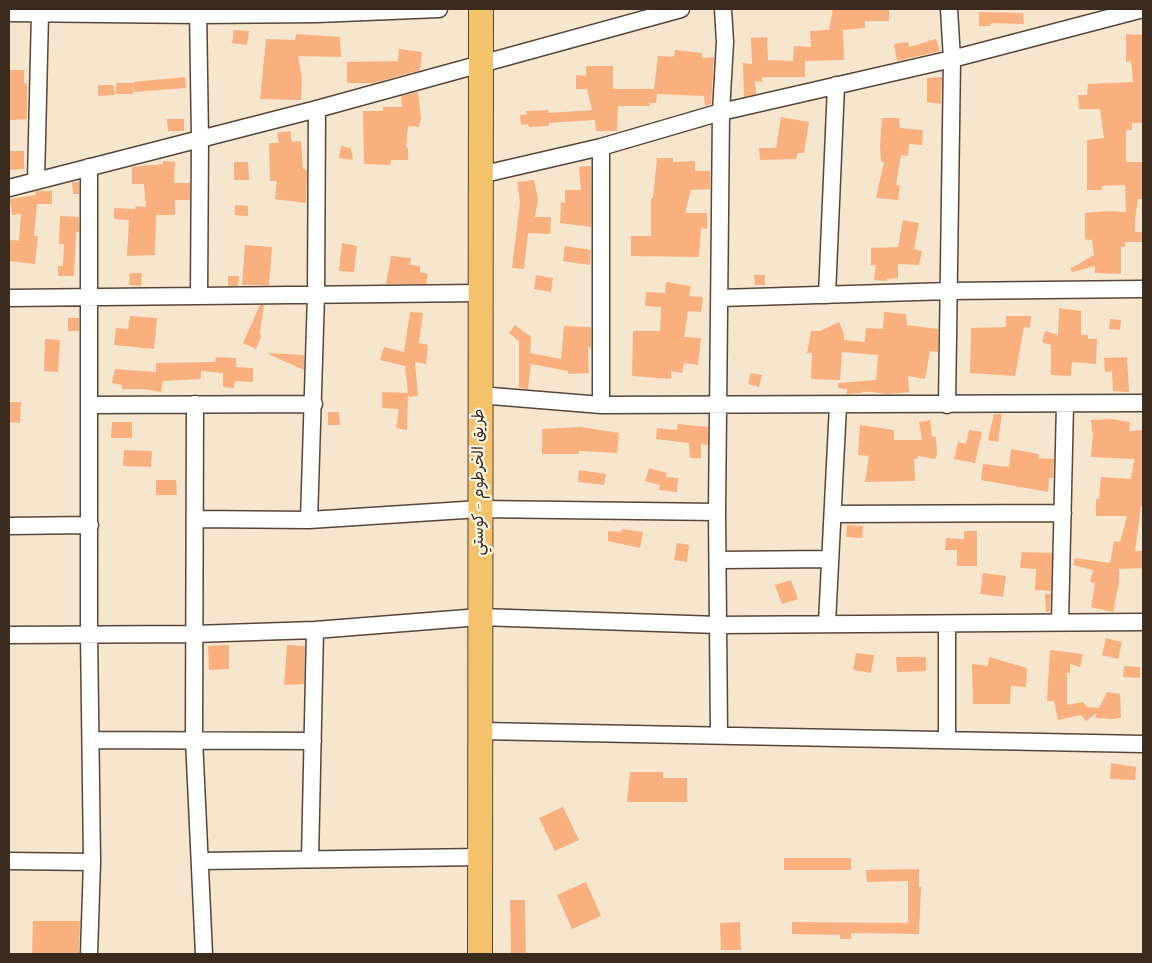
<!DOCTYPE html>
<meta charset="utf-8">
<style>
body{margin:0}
#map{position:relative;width:1152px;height:963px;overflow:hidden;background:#f7e6ce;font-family:"Indie Flower",sans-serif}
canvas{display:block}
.frame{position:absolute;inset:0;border:10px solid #3b2a1e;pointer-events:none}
</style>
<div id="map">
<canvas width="1152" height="963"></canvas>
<div class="frame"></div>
</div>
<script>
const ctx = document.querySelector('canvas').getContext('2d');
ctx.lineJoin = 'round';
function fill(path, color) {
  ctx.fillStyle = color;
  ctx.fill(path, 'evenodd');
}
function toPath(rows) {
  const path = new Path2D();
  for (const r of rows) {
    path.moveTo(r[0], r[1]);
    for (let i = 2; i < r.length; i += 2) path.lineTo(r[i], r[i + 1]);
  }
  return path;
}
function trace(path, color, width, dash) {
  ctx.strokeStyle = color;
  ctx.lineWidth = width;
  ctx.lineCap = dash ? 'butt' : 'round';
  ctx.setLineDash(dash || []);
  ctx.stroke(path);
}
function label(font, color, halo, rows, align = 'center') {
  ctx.font = font + ' "Indie Flower","Playpen Sans Arabic",sans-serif';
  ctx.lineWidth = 4.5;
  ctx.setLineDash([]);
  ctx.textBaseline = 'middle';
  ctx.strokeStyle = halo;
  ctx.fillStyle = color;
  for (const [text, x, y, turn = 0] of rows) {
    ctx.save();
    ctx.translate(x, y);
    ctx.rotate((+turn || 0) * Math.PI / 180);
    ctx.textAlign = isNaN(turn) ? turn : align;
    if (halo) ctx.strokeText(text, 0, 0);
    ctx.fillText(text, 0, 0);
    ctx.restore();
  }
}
const building = toPath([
 [833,9,889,9,889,21,865,21,865,28,843,30,844,60,805,61,805,77,762,77,762,82,755,81,756,94,744,97,743,63,752,64,751,38,767,37,768,60,793,61,794,46,811,47,810,31,829,30],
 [979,12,1023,13,1024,24,990,23,990,26,979,26],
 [234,30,249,31,247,45,232,43],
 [296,34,340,37,341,57,298,56,302,78,301,100,260,99,266,39,295,40],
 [1126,34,1143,35,1143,123,1132,123,1132,130,1126,130,1126,162,1143,162,1143,199,1138,199,1135,220,1135,232,1143,232,1143,242,1125,242,1125,247,1121,247,1121,274,1095,273,1095,266,1072,272,1070,269,1094,255,1092,240,1085,239,1085,213,1107,211,1126,212,1125,185,1102,186,1102,190,1087,190,1087,140,1104,138,1100,109,1079,109,1078,95,1087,95,1088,84,1133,82,1131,61,1126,62],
 [936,39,940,51,897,61,894,44,908,42,909,47],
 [399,49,422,52,420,70,374,83,347,83,347,62,398,61],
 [675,50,702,53,702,58,714,57,711,104,705,106,704,96,657,94,656,103,650,103,650,106,618,106,617,131,596,131,595,120,549,123,549,126,529,127,528,124,521,125,520,115,527,115,526,111,548,110,549,113,592,110,587,89,576,89,576,75,586,76,586,66,613,66,613,89,654,89,658,56,674,57],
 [9,70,24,70,24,83,27,84,27,119,9,120],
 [185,77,186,88,134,92,133,82],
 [942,77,941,104,927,102,927,78],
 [116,83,133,83,133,94,116,94],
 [98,85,114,85,115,95,98,96],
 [418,92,421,118,419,127,408,126,406,148,408,148,408,160,391,160,390,165,364,164,363,111,383,111,383,107,402,107,401,96],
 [781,117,809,122,804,153,798,153,796,159,760,160,759,148,776,148],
 [882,118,899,118,900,128,923,130,922,145,909,144,908,156,901,155,896,185,900,186,898,200,876,198,884,162,881,162,880,146],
 [167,119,184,119,184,131,168,131],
 [290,131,292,142,301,141,303,169,307,170,306,203,275,199,277,181,270,181,269,143,279,143,277,133],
 [341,146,351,148,353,160,339,158],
 [9,151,24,151,24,169,9,170],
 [657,158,673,158,673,162,695,161,695,171,710,171,710,189,691,190,685,213,707,213,707,229,701,228,699,257,631,256,631,236,651,236,651,198,653,198],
 [163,161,175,162,174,183,190,183,190,200,175,200,175,215,156,215,155,255,127,256,129,220,114,219,114,208,135,209,136,206,146,207,144,184,132,184,132,167,163,164],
 [234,162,248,162,249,180,234,180],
 [591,166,591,227,560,223,561,202,565,203,565,190,581,190,579,167],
 [534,180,538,199,535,217,551,217,550,234,528,233,524,269,512,268,520,201,517,182],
 [72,182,79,182,79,194,73,194],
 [36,191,52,191,52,204,37,204,34,236,38,236,35,264,9,261,9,240,19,241,21,214,12,215,10,199,35,195],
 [235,205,248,206,248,216,235,215],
 [60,216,79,217,79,232,76,232,74,276,58,276,58,266,63,266,64,244,59,244],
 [903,220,919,223,914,249,922,251,919,265,898,264,898,278,887,279,887,281,874,280,876,265,871,265,871,248,898,247],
 [342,243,357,246,354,272,339,271],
 [245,245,272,247,269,285,242,285],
 [565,246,591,250,590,265,563,261],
 [391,256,411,258,410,265,420,266,420,272,428,274,426,284,386,284],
 [130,273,142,273,141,286,129,285],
 [536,275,553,278,551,292,534,289],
 [754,275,765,275,765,285,755,285],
 [228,276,239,276,238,286,228,286],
 [666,282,691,286,689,296,703,297,701,312,688,311,684,337,701,338,698,365,684,363,682,373,671,371,671,379,632,376,633,331,660,331,661,307,645,306,646,292,665,293],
 [260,305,264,305,260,332,261,337,256,349,243,343],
 [1059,308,1081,311,1081,335,1088,335,1088,339,1097,339,1096,364,1072,362,1071,376,1051,375,1051,345,1042,342,1045,331,1058,335],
 [410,312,423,313,419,343,428,345,426,364,415,362,418,396,409,397,408,394,407,430,396,428,399,409,382,408,382,392,408,393,405,366,380,360,384,347,404,352],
 [884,312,906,314,907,325,938,329,938,352,930,351,925,379,908,376,909,392,888,394,862,391,862,393,847,394,847,389,838,388,838,383,876,380,878,355,842,352,840,380,811,379,812,353,807,353,811,331,820,331,839,322,844,334,844,340,865,342,866,328,883,329],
 [130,316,157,318,154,349,114,345,116,328,128,329],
 [1006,316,1031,316,1030,328,1024,327,1015,376,970,373,971,328,1006,327],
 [68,318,79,318,79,331,68,331],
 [1110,319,1121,320,1120,330,1109,329],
 [515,325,531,337,530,353,561,359,564,326,591,327,591,348,588,347,589,373,568,374,568,371,531,364,528,389,519,388,519,341,509,333],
 [45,339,60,340,58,372,44,371],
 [269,353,304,355,304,370,268,354],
 [216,357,236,358,236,367,253,368,253,382,235,381,234,388,223,387,223,373,201,371,201,379,163,381,161,392,144,389,122,389,122,385,112,383,115,369,156,372,156,363,215,362],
 [1127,357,1129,392,1113,391,1112,371,1105,372,1104,358],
 [751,373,762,375,759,387,748,384],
 [9,402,21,402,20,423,9,422],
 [328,412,339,412,340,425,328,425],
 [994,414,1002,414,998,442,988,440],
 [1111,419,1130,422,1129,431,1143,430,1143,506,1141,506,1135,551,1143,551,1143,568,1119,569,1119,583,1113,612,1091,607,1095,583,1090,582,1093,570,1073,565,1075,558,1110,563,1114,541,1120,542,1127,516,1096,516,1096,499,1099,499,1101,477,1131,479,1134,459,1091,457,1093,432,1092,432,1091,420],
 [930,420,932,437,936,437,937,455,935,459,918,456,917,459,914,459,915,481,865,482,869,456,858,455,860,425,894,430,894,440,922,440,919,422],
 [112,422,132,422,132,438,111,438],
 [678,424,708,427,708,445,701,444,701,458,690,458,689,443,656,439,657,428,677,430],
 [581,427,619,433,617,453,579,451,579,454,542,454,542,429],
 [969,430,982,432,975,463,954,459,958,442,966,444],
 [1011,449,1039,454,1038,458,1054,459,1053,478,1049,478,1048,492,981,480,983,464,1009,467],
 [124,450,152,451,151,467,123,466],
 [649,468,667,473,666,477,678,478,677,492,659,490,660,485,645,481],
 [579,470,606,474,604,485,578,482],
 [156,480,176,480,177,495,156,495],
 [847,525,863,526,862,538,846,537],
 [622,529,643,532,640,548,608,541,608,531,621,532],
 [964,531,977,531,977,566,957,566,957,550,945,550,946,538,964,539],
 [677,543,689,545,687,562,674,560],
 [1022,552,1052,553,1051,591,1035,590,1036,569,1020,568],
 [983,573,1006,576,1003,597,980,594],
 [791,580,798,599,782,604,775,585],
 [1045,594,1051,594,1050,611,1046,612],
 [1106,638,1122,642,1118,659,1102,655],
 [229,645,229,669,209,670,208,646],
 [287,645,305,646,304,684,284,685],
 [1050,650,1083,654,1080,667,1070,664,1070,673,1067,673,1067,705,1083,702,1087,707,1099,708,1107,692,1120,694,1121,718,1113,719,1095,718,1097,713,1086,721,1081,715,1058,720,1054,701,1047,701],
 [856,653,874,655,871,673,853,670],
 [896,657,926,657,926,671,897,672],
 [989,657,1027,668,1026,687,1011,686,1010,704,973,704,972,664,988,666],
 [1124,666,1140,667,1140,678,1123,677],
 [1111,763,1136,767,1135,780,1110,779],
 [630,772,663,772,663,778,687,778,687,802,627,802],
 [563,807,579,840,555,851,539,818],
 [784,858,851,858,851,870,784,870],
 [919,869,919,887,921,887,919,934,851,933,851,939,840,939,840,935,792,934,792,922,908,923,908,881,867,882,866,870],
 [586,882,601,916,572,929,557,895],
 [510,900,525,900,526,954,511,954],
 [33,921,80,921,79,954,32,953],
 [740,922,741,950,721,950,720,923]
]);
const minor = toPath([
 [198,9,200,139,199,295],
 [9,13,198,15,317,14,439,9],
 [317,109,681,9],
 [601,147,601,405],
 [480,175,601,147,721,112,952,59,1143,9],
 [36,181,40,13],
 [9,188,317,109,316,295,309,520],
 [827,295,836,85],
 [9,298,479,293],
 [720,298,949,291,1143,289],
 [479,395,601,405,1143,403],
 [195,404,194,739,204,954],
 [90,405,314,404],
 [947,405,952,59,949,9],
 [833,514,1063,513],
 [195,519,309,520,480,509,717,512],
 [9,526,90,525],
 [719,560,830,559],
 [1060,622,1065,404],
 [827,623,838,405],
 [9,635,194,634,315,630,480,617,718,625,1143,622],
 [481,731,1143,744],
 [719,735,717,512,721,112,725,42,723,9],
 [91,740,313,741],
 [947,740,947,624],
 [310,859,315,630],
 [9,861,92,862],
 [201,861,481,857],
 [89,954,92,862,89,633,89,167]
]);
const highway = toPath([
 [480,954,481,9]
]);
const streetNames = [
 ["طريق الخرطوم - كوستي",480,482,-90]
];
fill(building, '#faaf7f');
trace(minor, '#574638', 19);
trace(highway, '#574638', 26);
trace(minor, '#fff', 16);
trace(highway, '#f4c26a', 24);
label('16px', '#3b2a1e', '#fcf5e5', streetNames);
</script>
